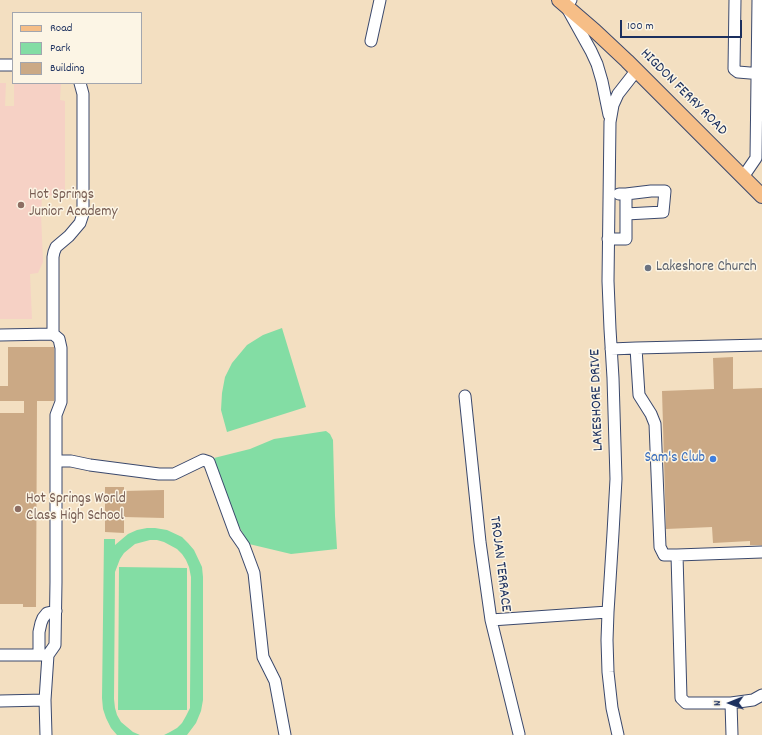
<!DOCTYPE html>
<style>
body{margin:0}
#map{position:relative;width:762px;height:735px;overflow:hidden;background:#f3dfc1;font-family:Dekko,sans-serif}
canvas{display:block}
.legend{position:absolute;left:12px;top:12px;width:130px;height:72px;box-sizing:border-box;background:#fcf5e5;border:1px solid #a2a6af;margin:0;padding:5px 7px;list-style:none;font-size:12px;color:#1b2f5e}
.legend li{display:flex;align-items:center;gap:8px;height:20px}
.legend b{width:20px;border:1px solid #a2a6af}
.north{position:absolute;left:710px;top:683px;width:40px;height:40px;-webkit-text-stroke:3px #fcf5e5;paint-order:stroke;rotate:269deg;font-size:11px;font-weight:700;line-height:16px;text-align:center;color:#1b2f5e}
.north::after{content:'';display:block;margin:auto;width:14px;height:18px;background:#1b2f5e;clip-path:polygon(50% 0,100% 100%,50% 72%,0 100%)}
.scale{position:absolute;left:620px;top:20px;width:122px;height:18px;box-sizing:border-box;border:2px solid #1b2f5e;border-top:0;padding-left:5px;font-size:12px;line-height:14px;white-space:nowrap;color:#1b2f5e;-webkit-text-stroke:3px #fcf5e5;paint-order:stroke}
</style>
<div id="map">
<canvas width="762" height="735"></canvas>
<ul class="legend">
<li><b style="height:5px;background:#f6be87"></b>Road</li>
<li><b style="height:11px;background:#83dda4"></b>Park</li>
<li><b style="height:11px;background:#cba985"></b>Building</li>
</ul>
<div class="north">N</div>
<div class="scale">100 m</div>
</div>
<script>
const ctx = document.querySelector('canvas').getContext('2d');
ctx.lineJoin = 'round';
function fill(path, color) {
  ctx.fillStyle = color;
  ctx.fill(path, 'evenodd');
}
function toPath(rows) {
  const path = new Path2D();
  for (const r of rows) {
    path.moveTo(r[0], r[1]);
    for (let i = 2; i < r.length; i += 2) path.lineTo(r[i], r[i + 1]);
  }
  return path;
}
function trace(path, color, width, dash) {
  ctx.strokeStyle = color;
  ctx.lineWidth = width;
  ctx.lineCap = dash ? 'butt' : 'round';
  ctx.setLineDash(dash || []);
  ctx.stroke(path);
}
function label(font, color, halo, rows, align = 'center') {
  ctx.font = font + ' Dekko,sans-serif';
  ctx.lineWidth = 3;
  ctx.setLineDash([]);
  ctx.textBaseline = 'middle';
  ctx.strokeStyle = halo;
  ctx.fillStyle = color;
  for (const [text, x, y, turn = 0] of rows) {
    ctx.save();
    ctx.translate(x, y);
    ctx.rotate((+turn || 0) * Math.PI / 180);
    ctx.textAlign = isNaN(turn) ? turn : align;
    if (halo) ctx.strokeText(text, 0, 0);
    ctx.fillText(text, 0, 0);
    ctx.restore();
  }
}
const built = toPath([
 [0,83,6,83,5,106,14,106,14,83,61,83,60,100,65,101,65,195,42,196,41,215,43,262,38,273,30,274,32,319,0,319]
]);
const green = toPath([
 [282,328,306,407,227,432,221,410,222,393,225,377,232,363,247,345,263,335],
 [326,431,330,434,333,440,335,516,337,549,291,554,249,544,230,510,214,458,250,449,274,439],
 [147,528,155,528,167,530,182,537,188,543,194,550,202,567,203,577,203,700,201,711,196,723,187,735,164,735,170,732,177,728,182,723,186,716,190,708,190,698,191,577,189,567,186,560,182,554,177,549,164,542,157,540,150,540,135,544,124,553,120,559,115,572,114,699,115,708,117,715,121,722,133,732,140,735,117,735,111,728,106,718,103,709,102,698,104,539,115,539,115,545,128,534,137,530],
 [119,567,187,568,187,710,118,710]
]);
const building = toPath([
 [8,347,54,347,54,401,37,401,36,607,23,607,23,604,0,604,0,413,24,413,24,401,0,401,0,386,8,386],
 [733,357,733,389,762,388,762,545,750,545,750,541,713,543,712,527,666,529,662,391,714,389,713,358],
 [105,487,124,487,124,491,164,490,164,518,124,517,124,533,105,532]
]);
const minor = toPath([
 [571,0,566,6,591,51,597,64,602,81,609,115],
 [735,0,734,69,738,72,762,74],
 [371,41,380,0],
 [0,65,13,65],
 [743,177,756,158,758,0],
 [626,194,651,191,665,191,663,212,626,214],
 [608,239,626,239,626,194,619,194],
 [53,334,53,257,54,252,56,247,69,236,80,223,83,214,83,94,80,83],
 [0,335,53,334,59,339,61,348,61,402,56,415,56,461,71,461,90,465,159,474,174,474,203,460,209,462,235,533,244,546,254,573,263,657,275,681,285,735],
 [636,348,762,345],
 [611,349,636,348,639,395,651,414,655,424,660,547,664,555,677,555,681,698,686,703,731,703,732,735],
 [465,396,480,542,491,620,519,734],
 [677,555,762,552],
 [491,620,608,612],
 [0,655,48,655,45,700,46,735],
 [39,655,39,632,41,623,43,618,47,613,56,611],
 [48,655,55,645,56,582,56,461],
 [0,701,45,700],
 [731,703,753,700,762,695],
 [618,735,612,708,608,672,607,640,608,612,613,533,616,479,613,378,610,329,608,281,610,122,613,105,618,94,636,71]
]);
const major = toPath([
 [559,0,595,31,627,61,762,196]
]);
const markers = [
 [21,205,4,"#8d6e63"],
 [648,268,4,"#6b7280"],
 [713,459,4,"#3f7fe0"],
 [18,509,4,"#8d6e63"]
];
const streetNames = [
 ["HIGDON FERRY ROAD",683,93,45],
 ["LAKESHORE DRIVE",598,400,-92],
 ["TROJAN TERRACE",499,564,83]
];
const educationNames = [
 ["Hot Springs",29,196],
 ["Junior Academy",29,213],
 ["Hot Springs World",26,500],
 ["Class High School",26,517]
];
const worshipNames = [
 ["Lakeshore Church",656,268]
];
const shopNames = [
 ["Sam's Club",705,459]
];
fill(built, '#f6d1c5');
fill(green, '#83dda4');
fill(building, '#cba985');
trace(minor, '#3b496d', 13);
trace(major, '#3b496d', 16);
trace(minor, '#fff', 11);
trace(major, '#f6be87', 14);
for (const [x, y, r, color] of markers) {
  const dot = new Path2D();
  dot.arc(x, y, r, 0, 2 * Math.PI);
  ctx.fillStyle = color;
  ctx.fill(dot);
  trace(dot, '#fcf5e5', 1.5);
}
label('15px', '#1b2f5e', '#fcf5e5', streetNames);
label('15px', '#785e54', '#fcf5e5', educationNames, 'left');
label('15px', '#5b616d', '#fcf5e5', worshipNames, 'left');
label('15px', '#366cbe', '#fcf5e5', shopNames, 'right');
</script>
